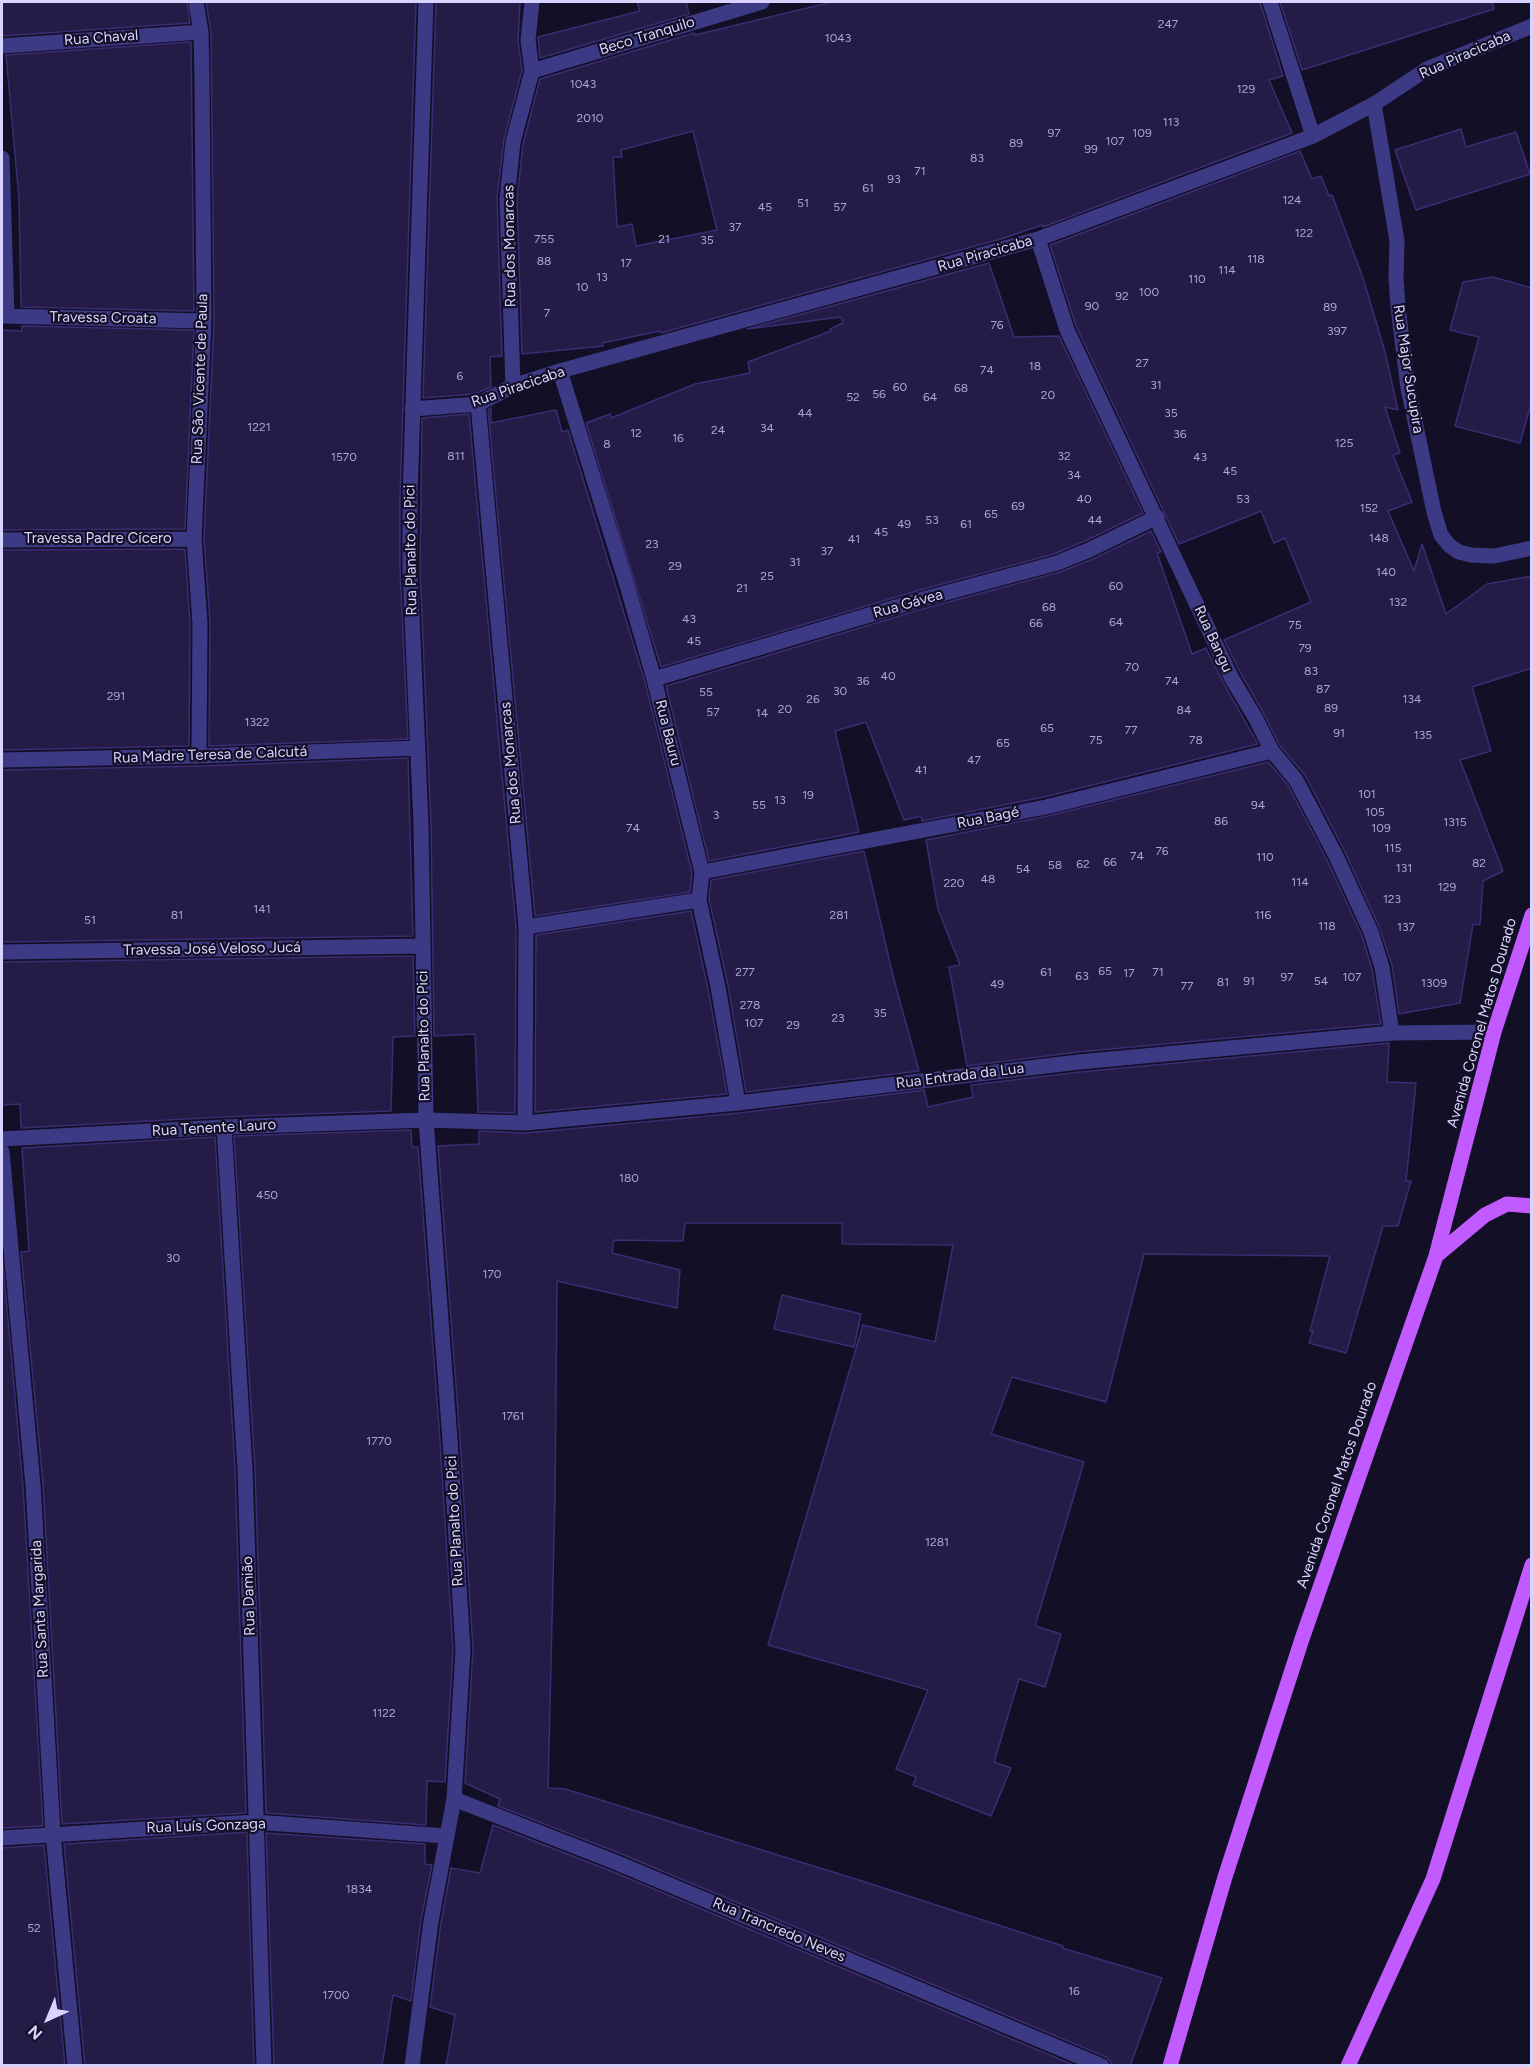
<!DOCTYPE html>
<meta charset="utf-8">
<style>
body{margin:0}
#map{position:relative;width:1533px;height:2067px;overflow:hidden;background:#130f26;font-family:Figtree,sans-serif}
canvas{display:block}
.frame{position:absolute;inset:0;border:3px solid #d9d4ff;pointer-events:none}
.north{position:absolute;left:18px;top:1989px;width:60px;height:60px;-webkit-text-stroke:4px #130f26;paint-order:stroke;rotate:224deg;font-size:16px;font-weight:700;line-height:24px;text-align:center;color:#d9d4ff}
.north::after{content:'';display:block;margin:auto;width:21px;height:27px;background:#d9d4ff;clip-path:polygon(50% 0,100% 100%,50% 72%,0 100%)}
</style>
<div id="map">
<canvas width="1533" height="2067"></canvas>
<div class="frame"></div>
<div class="north">N</div>
</div>
<script>
const ctx = document.querySelector('canvas').getContext('2d');
ctx.lineJoin = 'round';
function fill(path, color) {
  ctx.fillStyle = color;
  ctx.fill(path, 'evenodd');
}
function toPath(rows) {
  const path = new Path2D();
  for (const r of rows) {
    path.moveTo(r[0], r[1]);
    for (let i = 2; i < r.length; i += 2) path.lineTo(r[i], r[i + 1]);
  }
  return path;
}
function trace(path, color, width, dash) {
  ctx.strokeStyle = color;
  ctx.lineWidth = width;
  ctx.lineCap = dash ? 'butt' : 'round';
  ctx.setLineDash(dash || []);
  ctx.stroke(path);
}
function label(font, color, halo, rows, align = 'center') {
  ctx.font = font + ' Figtree,sans-serif';
  ctx.lineWidth = 4.5;
  ctx.setLineDash([]);
  ctx.textBaseline = 'middle';
  ctx.strokeStyle = halo;
  ctx.fillStyle = color;
  for (const [text, x, y, turn = 0] of rows) {
    ctx.save();
    ctx.translate(x, y);
    ctx.rotate((+turn || 0) * Math.PI / 180);
    ctx.textAlign = isNaN(turn) ? turn : align;
    if (halo) ctx.strokeText(text, 0, 0);
    ctx.fillText(text, 0, 0);
    ctx.restore();
  }
}
const building = toPath([
 [2,2,187,2,190,23,2,36,2,2],
 [206,2,416,2,400,496,400,570,408,739,209,746,210,622,204,539,214,321,211,32,206,2],
 [436,2,520,2,518,41,522,70,504,139,497,198,502,356,490,357,491,387,475,394,423,398,436,2],
 [637,2,686,2,689,14,540,58,538,37,640,11,637,2],
 [832,2,1260,2,1283,76,1269,80,1292,133,1043,227,1042,225,1004,238,661,333,660,331,602,343,603,346,522,354,517,199,523,144,540,79,694,33,695,35,832,2],
 [693,131,717,230,636,246,632,224,617,227,613,157,622,157,621,150,693,131],
 [1280,2,1492,2,1494,9,1302,70,1280,2],
 [191,42,194,311,21,307,19,199,6,55,191,42],
 [1461,129,1466,147,1516,132,1530,174,1416,210,1395,150,1461,129],
 [1300,151,1312,179,1321,176,1329,196,1332,195,1363,278,1385,352,1398,410,1385,407,1400,453,1393,455,1412,502,1388,511,1414,571,1422,544,1446,614,1487,584,1532,576,1532,668,1472,687,1491,751,1460,760,1503,871,1483,881,1480,925,1473,924,1460,1003,1399,1014,1392,965,1380,929,1345,852,1305,775,1280,746,1264,714,1240,672,1224,640,1311,602,1285,538,1274,543,1261,511,1179,544,1076,326,1050,245,1300,151],
 [989,263,1014,337,1059,336,1143,513,1085,541,1054,554,920,590,661,667,586,423,610,414,611,418,695,384,750,373,748,362,831,331,830,329,843,323,841,317,747,329,989,263],
 [1493,277,1532,288,1532,400,1520,443,1455,426,1479,337,1450,330,1463,282,1493,277],
 [22,326,194,330,185,529,2,530,2,330,22,331,22,326],
 [491,408,491,423,556,410,562,432,568,430,645,682,692,873,690,892,535,916,488,410,491,408],
 [469,414,516,927,515,1113,478,1112,475,1034,434,1036,431,824,420,570,422,418,469,414],
 [1151,531,1161,552,1157,553,1192,654,1206,648,1223,682,1258,744,1044,797,922,821,921,816,904,820,866,722,835,731,859,832,709,861,666,686,926,608,1060,572,1093,559,1151,531],
 [185,549,190,623,189,746,2,750,2,550,185,549],
 [408,758,413,936,2,942,2,770,199,766,408,758],
 [1268,762,1288,785,1327,860,1362,936,1372,969,1381,1024,1078,1052,967,1066,949,967,960,965,938,909,926,840,1048,816,1268,762],
 [864,851,893,976,919,1071,746,1092,728,985,709,899,711,880,864,851],
 [691,911,708,989,727,1094,535,1112,536,935,691,911],
 [413,956,415,1036,393,1037,391,1111,223,1117,21,1128,20,1104,2,1105,2,962,413,956],
 [1389,1043,1387,1082,1416,1083,1406,1181,1411,1181,1398,1226,1383,1226,1346,1353,1309,1343,1313,1331,1310,1331,1330,1256,1144,1254,1106,1402,1012,1377,991,1434,1084,1462,1035,1626,1061,1634,1045,1687,1019,1679,994,1762,1011,1768,991,1816,913,1785,916,1777,896,1769,928,1690,768,1645,863,1325,935,1342,953,1245,842,1244,842,1223,685,1223,683,1241,614,1240,612,1253,680,1270,677,1308,557,1281,555,1497,548,1788,565,1789,865,1882,1063,1946,1062,1948,1162,1978,1130,2066,1112,2066,1110,2061,1106,2057,619,1853,498,1806,500,1799,465,1783,473,1650,460,1439,438,1146,479,1144,479,1131,526,1133,739,1113,924,1090,928,1107,973,1097,971,1085,1080,1072,1389,1043],
 [411,1130,412,1147,418,1147,440,1441,453,1650,445,1782,427,1781,426,1825,266,1813,255,1469,234,1136,411,1130],
 [215,1137,235,1469,246,1813,62,1824,43,1484,21,1252,29,1251,22,1148,215,1137],
 [2,1253,23,1486,43,1826,2,1828,2,1253],
 [782,1295,861,1314,854,1347,774,1329,782,1295],
 [493,1825,611,1871,1076,2066,446,2066,455,2015,430,2007,441,1923,451,1868,480,1873,493,1825],
 [247,1832,254,2066,85,2066,64,1844,247,1832],
 [266,1833,425,1844,425,1864,432,1865,421,1920,411,2001,393,1995,382,2066,274,2066,266,1833],
 [44,1845,65,2066,2,2066,2,1848,44,1845]
]);
const minor = toPath([
 [196,2,201,32,202,78,204,321,194,539,200,623,199,756],
 [1270,2,1313,136],
 [2,46,201,32],
 [532,71,762,2],
 [1374,104,1397,241,1396,278,1398,307,1408,388,1434,512,1441,535,1450,546,1459,552,1471,555,1494,556,1532,548],
 [2,158,7,316],
 [1038,239,1067,330,1231,677,1256,719,1272,751,1296,780,1336,856,1371,932,1382,967,1392,1033],
 [2,316,204,321],
 [560,371,626,582,654,679,702,872,699,900,718,987,738,1103],
 [513,386,507,199,513,142,532,71,528,40,532,2],
 [478,404,526,927,525,1123],
 [412,409,478,404,513,386,560,371,1038,239,1313,136,1374,104,1427,69,1532,26],
 [2,540,194,539],
 [654,679,923,599,1057,563,1089,550,1157,517],
 [2,760,199,756,418,748],
 [702,872,1046,807,1272,751],
 [526,927,699,900],
 [2,952,422,946],
 [224,1127,245,1469,264,2066],
 [2,1139,224,1127,426,1120,525,1123,738,1103,1079,1062,1392,1033,1494,1032],
 [2,1152,33,1485,53,1834,75,2066],
 [454,1799,615,1862,1102,2066],
 [2,1838,255,1822,446,1836],
 [412,2066,431,1921,454,1799,463,1650,450,1440,426,1120,421,824,410,570,410,496,426,2]
]);
const major = toPath([
 [1436,1256,1485,1215,1507,1204,1532,1206],
 [1170,2066,1225,1877,1302,1639,1436,1256,1494,1032,1532,915],
 [1348,2066,1433,1879,1532,1565]
]);
const numberNames = [
 ["247",1168,24],
 ["1043",838,38],
 ["1043",583,84],
 ["129",1246,89],
 ["2010",590,118],
 ["113",1171,122],
 ["97",1054,133],
 ["109",1142,133],
 ["107",1115,141],
 ["89",1016,143],
 ["99",1091,149],
 ["83",977,158],
 ["71",920,171],
 ["93",894,179],
 ["61",868,188],
 ["124",1292,200],
 ["51",803,203],
 ["45",765,207],
 ["57",840,207],
 ["37",735,227],
 ["122",1304,233],
 ["755",544,239],
 ["21",664,239],
 ["35",707,240],
 ["118",1256,259],
 ["88",544,261],
 ["17",626,263],
 ["114",1227,270],
 ["13",602,277],
 ["110",1197,279],
 ["10",582,287],
 ["100",1149,292],
 ["92",1122,296],
 ["90",1092,306],
 ["89",1330,307],
 ["7",547,313],
 ["76",997,325],
 ["397",1337,331],
 ["27",1142,363],
 ["18",1035,366],
 ["74",987,370],
 ["6",460,376],
 ["31",1156,385],
 ["60",900,387],
 ["68",961,388],
 ["56",879,394],
 ["20",1048,395],
 ["52",853,397],
 ["64",930,397],
 ["44",805,413],
 ["35",1171,413],
 ["1221",259,427],
 ["34",767,428],
 ["24",718,430],
 ["12",636,433],
 ["36",1180,434],
 ["16",678,438],
 ["125",1344,443],
 ["8",607,444],
 ["811",456,456],
 ["32",1064,456],
 ["1570",344,457],
 ["43",1200,457],
 ["45",1230,471],
 ["34",1074,475],
 ["40",1084,499],
 ["53",1243,499],
 ["69",1018,506],
 ["152",1369,508],
 ["65",991,514],
 ["53",932,520],
 ["44",1095,520],
 ["49",904,524],
 ["61",966,524],
 ["45",881,532],
 ["148",1379,538],
 ["41",854,539],
 ["23",652,544],
 ["37",827,551],
 ["31",795,562],
 ["29",675,566],
 ["140",1386,572],
 ["25",767,576],
 ["60",1116,586],
 ["21",742,588],
 ["132",1398,602],
 ["68",1049,607],
 ["43",689,619],
 ["64",1116,622],
 ["66",1036,623],
 ["75",1295,625],
 ["45",694,641],
 ["79",1305,648],
 ["70",1132,667],
 ["83",1311,671],
 ["40",888,676],
 ["36",863,681],
 ["74",1172,681],
 ["87",1323,689],
 ["30",840,691],
 ["55",706,692],
 ["291",116,696],
 ["26",813,699],
 ["134",1412,699],
 ["89",1331,708],
 ["20",785,709],
 ["84",1184,710],
 ["57",713,712],
 ["14",762,713],
 ["1322",257,722],
 ["65",1047,728],
 ["77",1131,730],
 ["91",1339,733],
 ["135",1423,735],
 ["75",1096,740],
 ["78",1196,740],
 ["65",1003,743],
 ["47",974,760],
 ["41",921,770],
 ["101",1367,794],
 ["19",808,795],
 ["13",780,800],
 ["55",759,805],
 ["94",1258,805],
 ["105",1375,812],
 ["3",716,815],
 ["86",1221,821],
 ["1315",1455,822],
 ["74",633,828],
 ["109",1381,828],
 ["115",1393,848],
 ["76",1162,851],
 ["74",1137,856],
 ["110",1265,857],
 ["66",1110,862],
 ["82",1479,863],
 ["62",1083,864],
 ["58",1055,865],
 ["131",1404,868],
 ["54",1023,869],
 ["48",988,879],
 ["114",1300,882],
 ["220",954,883],
 ["129",1447,887],
 ["123",1392,899],
 ["141",262,909],
 ["81",177,915],
 ["281",839,915],
 ["116",1263,915],
 ["51",90,920],
 ["118",1327,926],
 ["137",1406,927],
 ["65",1105,971],
 ["277",745,972],
 ["61",1046,972],
 ["71",1158,972],
 ["17",1129,973],
 ["63",1082,976],
 ["97",1287,977],
 ["107",1352,977],
 ["91",1249,981],
 ["54",1321,981],
 ["81",1223,982],
 ["1309",1434,983],
 ["49",997,984],
 ["77",1187,986],
 ["278",750,1005],
 ["35",880,1013],
 ["23",838,1018],
 ["107",754,1023],
 ["29",793,1025],
 ["180",629,1178],
 ["450",267,1195],
 ["30",173,1258],
 ["170",492,1274],
 ["1761",513,1416],
 ["1770",379,1441],
 ["1281",937,1542],
 ["1122",384,1713],
 ["1834",359,1889],
 ["52",34,1928],
 ["16",1074,1991],
 ["1700",336,1995]
];
const streetNames = [
 ["Beco Tranquilo",647,36,-17],
 ["Rua Chaval",101,38,-4],
 ["Rua Piracicaba",1465,55,-24],
 ["Rua dos Monarcas",510,246,-91],
 ["Rua Piracicaba",985,254,-16],
 ["Travessa Croata",103,318,1],
 ["Rua Major Sucupira",1408,369,81],
 ["Rua São Vicente de Paula",200,379,-88],
 ["Rua Piracicaba",518,387,-19],
 ["Travessa Padre Cícero",98,539],
 ["Rua Planalto do Pici",411,550,-91],
 ["Rua Gávea",908,604,-16],
 ["Rua Bangu",1213,639,65],
 ["Rua Bauru",668,733,76],
 ["Rua Madre Teresa de Calcutá",210,755,-2],
 ["Rua dos Monarcas",511,763,-95],
 ["Rua Bagé",988,818,-11],
 ["Travessa José Veloso Jucá",212,949,-1],
 ["Avenida Coronel Matos Dourado",1482,1023,-74],
 ["Rua Planalto do Pici",424,1036,-91],
 ["Rua Entrada da Lua",960,1076,-7],
 ["Rua Tenente Lauro",214,1128,-3],
 ["Avenida Coronel Matos Dourado",1337,1485,-71],
 ["Rua Planalto do Pici",455,1521,-93],
 ["Rua Damião",249,1596,-92],
 ["Rua Santa Margarida",40,1609,-93],
 ["Rua Luís Gonzaga",206,1826,-2],
 ["Rua Trancredo Neves",779,1930,23]
];
fill(building, '#241b47');
trace(building, '#3b2d73', 1.5);
trace(minor, '#3d3a85', 15);
trace(major, '#c25bff', 15);
label('12px', '#aca6d1', null, numberNames);
label('15px', '#d9d4ff', '#130f26', streetNames);
</script>
